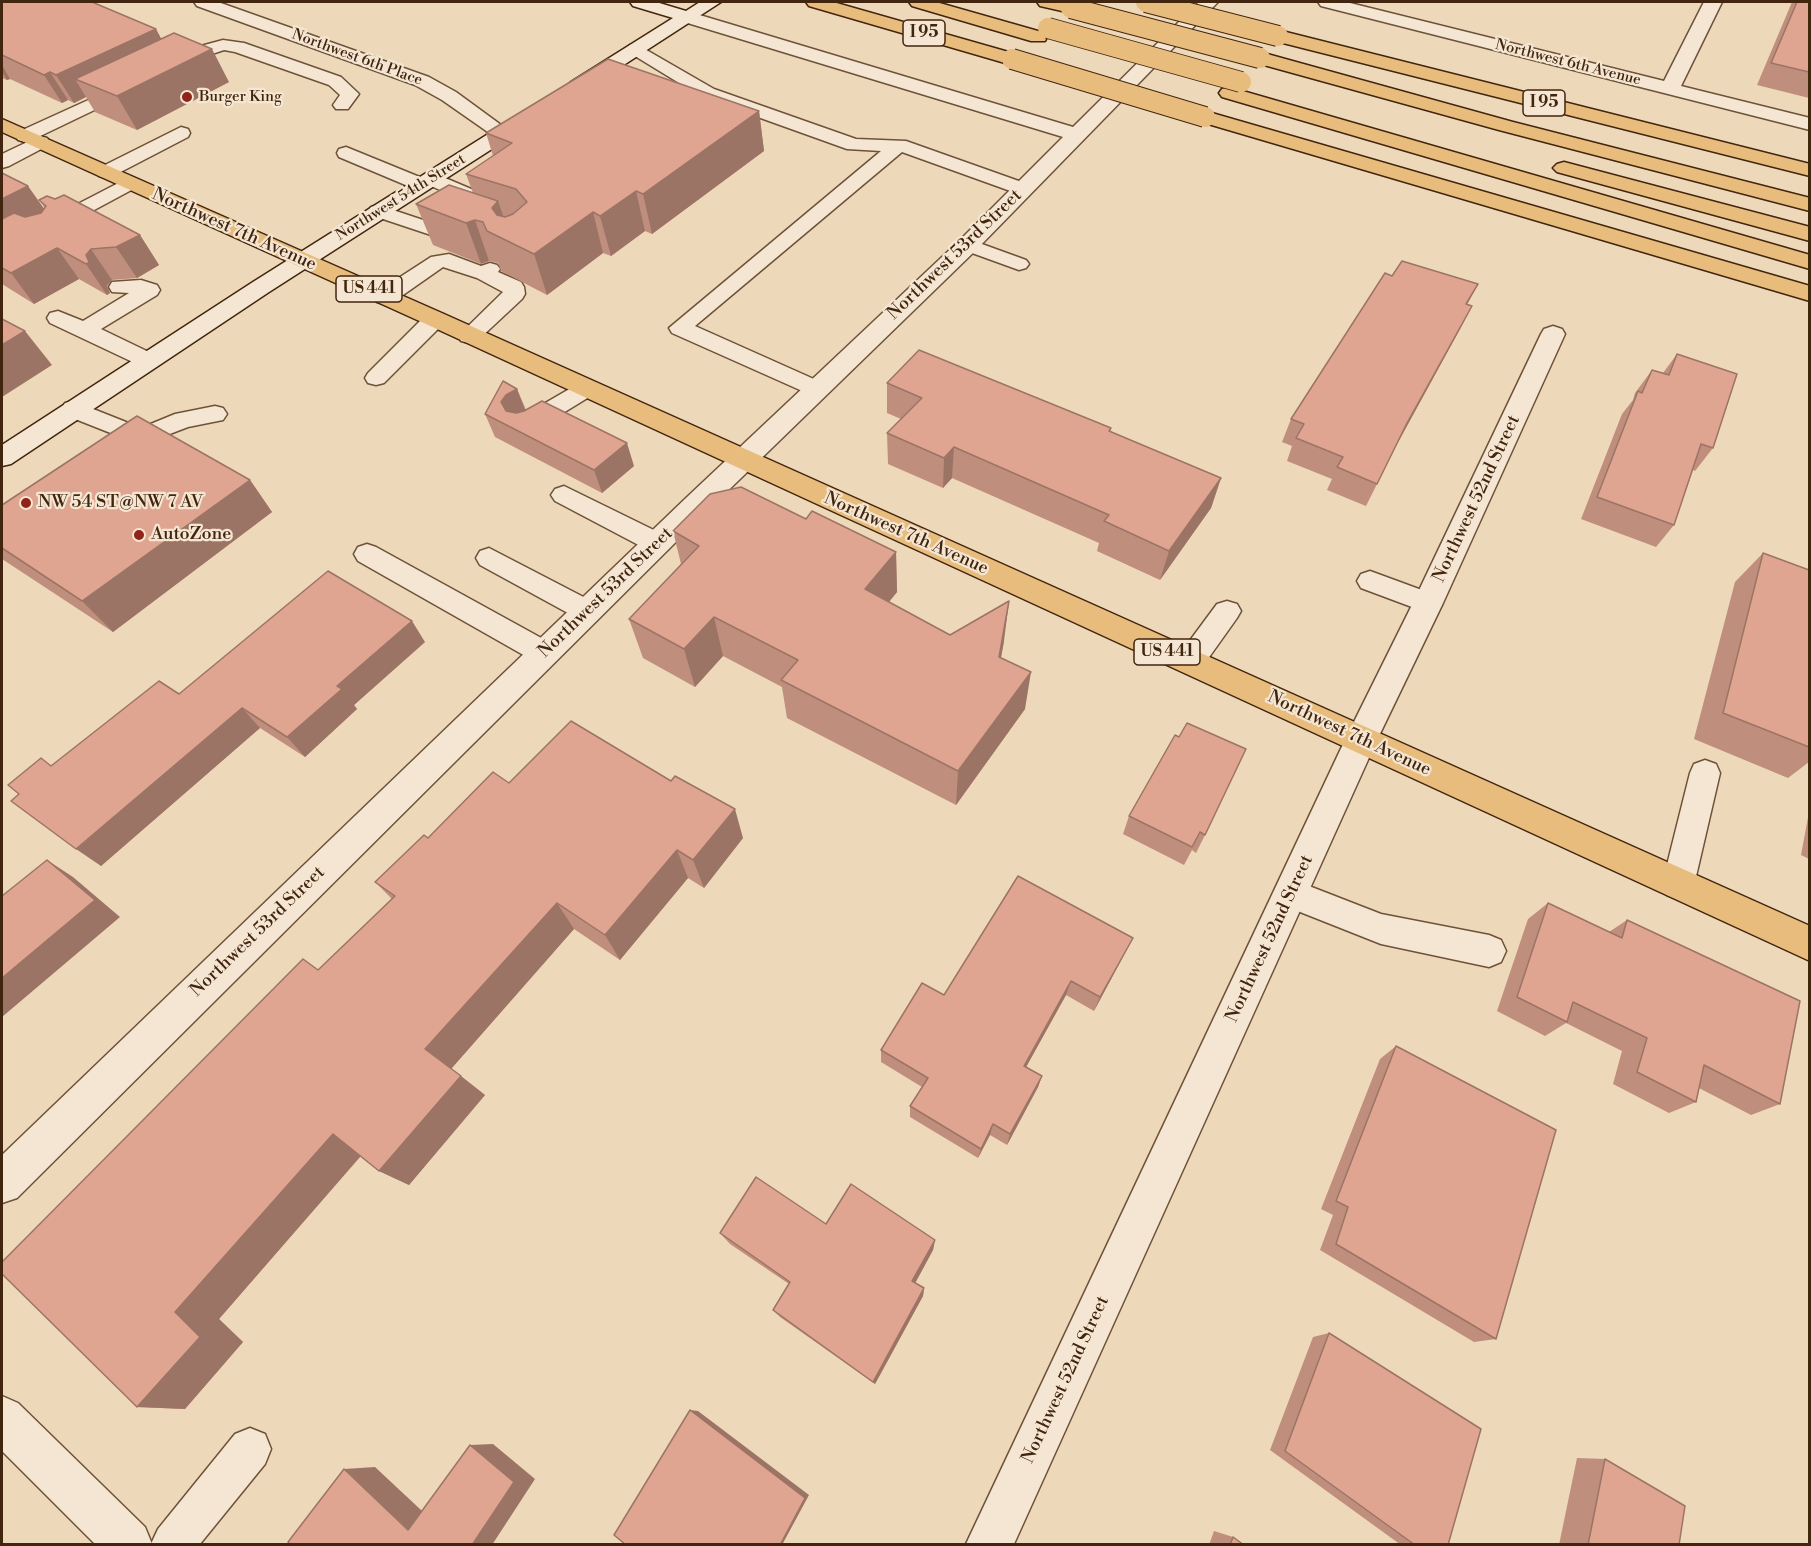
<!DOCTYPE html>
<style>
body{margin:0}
#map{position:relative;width:1811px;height:1546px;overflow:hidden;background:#eed8ba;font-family:"Libre Bodoni",serif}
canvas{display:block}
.frame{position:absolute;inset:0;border:3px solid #42250e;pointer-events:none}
</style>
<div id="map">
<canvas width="1811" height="1546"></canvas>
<div class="frame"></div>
</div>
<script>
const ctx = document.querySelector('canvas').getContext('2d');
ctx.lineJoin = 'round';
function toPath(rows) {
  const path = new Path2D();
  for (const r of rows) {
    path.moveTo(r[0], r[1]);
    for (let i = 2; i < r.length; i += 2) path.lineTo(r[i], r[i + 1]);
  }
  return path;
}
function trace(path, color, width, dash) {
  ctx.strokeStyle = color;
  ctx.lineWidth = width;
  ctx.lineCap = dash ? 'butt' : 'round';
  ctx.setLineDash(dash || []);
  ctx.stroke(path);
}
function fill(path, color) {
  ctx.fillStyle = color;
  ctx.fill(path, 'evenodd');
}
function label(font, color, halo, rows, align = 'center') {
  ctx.font = font + ' "Libre Bodoni",serif';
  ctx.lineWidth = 4.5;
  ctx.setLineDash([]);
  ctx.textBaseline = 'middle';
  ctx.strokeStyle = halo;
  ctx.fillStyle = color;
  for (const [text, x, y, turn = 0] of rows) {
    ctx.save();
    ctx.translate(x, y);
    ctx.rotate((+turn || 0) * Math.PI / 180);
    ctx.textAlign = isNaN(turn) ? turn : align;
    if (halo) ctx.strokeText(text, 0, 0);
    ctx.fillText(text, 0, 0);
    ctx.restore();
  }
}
const service = toPath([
 [223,40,244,43,341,77,359,94,348,109,336,109,333,105,340,95,329,85,235,52,224,50,209,55,174,70,168,69,165,65,168,61,197,47,223,40],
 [636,44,714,89,856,139,906,141,1030,185,1033,189,1030,193,1023,195,1016,193,902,152,695,326,825,384,829,389,825,394,817,397,809,394,672,333,669,328,881,151,847,149,702,97,630,53,627,49,630,45,636,44],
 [128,82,134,83,137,87,134,91,32,140,25,142,18,140,16,136,18,132,128,82],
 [181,127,188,129,190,133,188,137,113,176,106,178,99,176,96,172,99,168,181,127],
 [346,147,422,178,431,173,438,175,483,194,488,204,456,228,431,235,371,215,368,211,371,207,378,205,432,223,442,220,467,202,431,186,422,191,415,189,339,157,337,153,339,149,346,147],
 [130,177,137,179,140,183,137,187,57,230,43,230,40,226,43,222,130,177],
 [968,239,1026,260,1029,264,1026,268,1019,270,961,249,958,245,961,241,968,239],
 [449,254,481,266,490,263,497,265,500,269,498,272,521,282,524,287,525,294,522,299,477,341,469,343,461,341,458,336,503,292,477,278,443,267,393,302,385,304,377,302,374,297,377,292,431,257,449,254],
 [141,280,157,285,160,290,157,295,101,329,155,355,158,360,155,365,147,367,139,365,50,323,47,318,50,313,58,311,83,321,129,293,112,292,109,287,112,282,141,280],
 [435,312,443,314,446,319,443,324,384,383,376,385,368,383,365,378,368,373,427,314,435,312],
 [586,381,594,384,598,389,594,394,532,432,524,434,516,432,512,426,516,420,578,384,586,381],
 [73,401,141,428,175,414,215,406,223,408,227,414,223,420,188,427,141,445,65,415,61,409,65,403,73,401],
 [564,486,666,536,670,543,666,550,657,552,648,550,555,501,551,495,555,489,564,486],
 [367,544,376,547,554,645,558,653,554,661,544,664,534,661,358,561,354,554,358,547,367,544],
 [489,548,597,604,601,611,597,618,587,621,577,618,480,565,476,558,480,551,489,548],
 [1370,571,1438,596,1441,603,1438,610,1428,613,1361,588,1357,581,1361,574,1370,571],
 [1227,601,1237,604,1241,611,1237,618,1200,670,1190,673,1180,670,1176,662,1180,654,1217,604,1227,601],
 [1705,760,1716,764,1720,773,1694,885,1689,895,1678,899,1667,895,1662,885,1690,773,1694,764,1705,760],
 [1291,879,1381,914,1489,935,1501,940,1506,951,1501,962,1489,967,1381,944,1280,904,1275,894,1280,884,1291,879],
 [250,1428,265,1434,271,1449,265,1464,200,1544,151,1544,158,1529,235,1434,250,1428]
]);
const minor = toPath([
 [194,2,218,2,429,77,456,92,512,133,509,137,495,137,442,100,415,85,197,6,194,2],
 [1199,2,1218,2,976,250,706,512,17,1198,2,1203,2,1155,686,498,960,240,1063,137,681,21,678,17,681,13,693,13,1073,127,1199,2],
 [1318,2,1346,2,1664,81,1704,2,1722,2,1681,86,1810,118,1810,130,1321,6,1318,2],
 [40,136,47,138,50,142,47,146,9,166,2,168,2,154,40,136],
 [1553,326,1562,329,1565,334,1443,603,1377,740,1014,1544,966,1544,1345,740,1413,603,1541,334,1544,329,1553,326],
 [2,1396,18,1403,145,1527,152,1544,95,1544,2,1451,2,1396]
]);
const secondary = toPath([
 [630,2,656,2,686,11,700,2,721,2,585,90,571,90,568,86,571,82,673,18,633,6,630,2],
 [527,112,534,114,537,118,534,122,269,292,11,464,2,466,2,445,253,282,520,114,527,112]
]);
const primary = toPath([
 [2,119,444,314,1810,926,1810,961,426,324,2,132,2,119]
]);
const motorway = toPath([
 [806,2,833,2,1019,55,1021,59,1019,63,1012,65,1005,63,809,6,806,2],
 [909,2,936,2,1045,33,1047,37,1045,41,1031,41,912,6,909,2],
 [1037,2,1066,2,1077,4,1080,8,1077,12,1071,13,1040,6,1037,2],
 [1278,30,1810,164,1810,176,1271,40,1269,36,1271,32,1278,30],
 [1260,52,1513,122,1810,198,1810,211,1499,130,1253,62,1251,58,1253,54,1260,52],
 [1229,87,1810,255,1810,269,1222,97,1219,93,1222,89,1229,87],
 [1205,111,1810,286,1810,301,1198,121,1195,117,1198,113,1205,111],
 [1564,162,1810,227,1810,241,1557,172,1553,168,1557,164,1564,162]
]);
const motorwayBridge = toPath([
 [1146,2,1278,36],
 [1071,8,1260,58],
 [1048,28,1241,82],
 [1012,59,1205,117]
]);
const wall = toPath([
 [2,2,156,29,161,39,229,82,137,130,95,112,86,97,74,103,68,100,62,103,10,79,7,80,2,78],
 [1792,2,1809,2,1809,98,1757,85],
 [759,111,764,151,652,234,645,231,611,256,603,253,547,295,501,271,498,263,489,261,481,264,433,245,416,204,473,193,466,174,493,156,486,133],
 [2,173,44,209,45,208,39,200,55,199,140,235,159,265,137,278,112,280,107,286,110,293,107,295,79,279,34,304,2,284],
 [1392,276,1478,284,1467,305,1472,306,1460,329,1397,444,1366,506,1327,490,1332,479,1287,461,1292,446,1282,442,1291,419],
 [1677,354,1713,448,1695,471,1693,470,1674,525,1656,547,1581,519,1622,414,1633,400,1635,393,1652,370,1663,373],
 [887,383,1111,428,1110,432,1221,478,1211,508,1160,580,1097,551,1099,543,952,478,943,488,888,464,887,433,901,419,887,413],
 [517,389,526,410,634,466,602,493,495,437,485,414],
 [250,480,272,512,113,632,2,559,2,505],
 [806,519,896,552,897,592,889,602,950,635,1004,641,1001,658,1025,709,956,805,787,718,782,687,723,656,695,687,643,658,629,619,681,564,673,531],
 [1763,553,1809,570,1809,762,1788,778,1694,739,1735,582],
 [425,642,354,705,357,709,305,757,260,728,101,866,51,766,179,694],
 [1175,735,1205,835,1196,853,1192,850,1184,865,1123,834,1129,816],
 [509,783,743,838,704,888,688,878,620,960,574,929,451,1069,485,1095,409,1185,379,1171,361,1156,219,1319,243,1342,185,1409,137,1407,318,970,392,899,375,882,428,838],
 [1809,812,1809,859,1801,855],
 [1548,903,1609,932,1627,920,1780,1104,1751,1115,1699,1088,1696,1102,1669,1113,1613,1084,1622,1051,1566,1023,1545,1036,1497,1011,1528,919],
 [1125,953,1094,1011,1066,995,1026,1067,1042,1076,1038,1087,1007,1145,990,1135,978,1158,910,1117,910,1106,922,1087,881,1062,881,1050,944,995],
 [1396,1046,1496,1339,1474,1342,1320,1250,1333,1215,1321,1209,1380,1059],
 [826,1224,935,1240,933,1250,915,1283,924,1288,923,1296,875,1384,780,1317,773,1310,789,1284,730,1244,720,1233],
 [1329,1333,1448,1545,1401,1545,1270,1450,1313,1337],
 [1577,1458,1605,1459,1679,1545,1559,1545],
 [1214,1531,1233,1537,1244,1545,1209,1545]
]);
const shadedWall = toPath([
 [156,29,171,57,75,79,86,97,74,103,56,75],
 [212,49,229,82,137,130,117,96],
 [2,65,10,79,7,80,2,72],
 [50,72,68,100,62,103,44,75],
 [759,111,764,151,652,234,643,194],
 [28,186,50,217,2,242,2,199],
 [636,191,645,231,611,256,600,216],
 [498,201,512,241,492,208],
 [593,212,603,253,547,295,534,254],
 [475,220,489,261,481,264,466,223],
 [140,235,159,265,137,278,116,247],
 [57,248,79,279,34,304,11,273],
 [91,249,112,280,107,286,110,293,107,295,86,264,86,255],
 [1472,306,1460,329,1396,446,1407,423],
 [25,331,52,365,2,397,2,345],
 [517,389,526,412,510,425,501,402,506,395],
 [627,443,634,466,602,493,594,470],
 [954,447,952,478,943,488,944,458],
 [1221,478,1211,508,1160,580,1169,551],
 [250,480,272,512,113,632,82,601],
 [896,552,897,592,867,629,865,589],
 [1009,601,1004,641,994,695,999,657],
 [714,617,723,656,695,687,684,649],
 [412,621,425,642,354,705,357,709,305,757,287,737,337,686],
 [1031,672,1025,709,956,805,958,771],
 [242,708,260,728,101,866,76,849],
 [735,809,743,838,704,888,693,860],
 [677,850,688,878,620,960,605,935],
 [47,860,73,877,120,917,2,1017,2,978],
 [557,903,574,929,451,1069,425,1049],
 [1133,938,1125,953,1094,1011,1100,997],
 [1071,981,1066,995,1020,1078,1024,1066],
 [461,1076,485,1095,409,1185,379,1171],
 [1042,1076,1038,1087,1007,1145,1010,1134],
 [993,1124,990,1135,978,1158,981,1149],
 [333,1134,365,1151,219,1319,243,1342,185,1409,137,1407,175,1312],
 [935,1240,933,1250,912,1289,912,1281],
 [924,1288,923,1296,875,1384,873,1382],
 [690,1410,698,1411,809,1495,782,1545,780,1545],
 [493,1444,535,1479,492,1545,472,1545,470,1445],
 [375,1467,436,1524,408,1530,344,1469]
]);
const building = toPath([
 [2,2,92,2,156,29,56,75,50,72,44,75,2,55,2,2],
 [1797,2,1809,2,1809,72,1771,63,1797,2],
 [174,33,212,49,117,96,75,79,174,33],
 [608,59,759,111,643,194,636,191,600,216,593,212,534,254,487,231,483,222,475,220,466,223,416,204,449,185,498,201,492,208,497,215,505,217,513,214,527,202,516,189,466,174,512,143,486,133,608,59],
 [2,173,28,186,2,199,2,173],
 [64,195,140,235,116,247,91,249,86,255,89,262,86,264,57,248,11,273,2,268,2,219,14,213,25,217,41,213,46,206,39,200,47,196,55,199,64,195],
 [1402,261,1478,284,1466,304,1472,306,1407,423,1377,484,1337,467,1343,457,1296,438,1304,424,1291,419,1385,273,1392,276,1402,261],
 [2,319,25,331,2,345,2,319],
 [919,350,1111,428,1109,431,1221,478,1169,551,1104,521,1109,515,954,447,944,458,887,433,922,398,887,383,919,350],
 [1677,354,1737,374,1713,448,1701,444,1674,525,1597,497,1638,391,1642,393,1652,370,1669,375,1677,354],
 [503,381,517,389,506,395,501,402,506,411,516,413,524,411,542,401,627,443,594,470,485,414,503,381],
 [137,416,250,480,82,601,2,548,2,505,137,416],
 [741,487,806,519,812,511,896,552,865,589,950,635,1009,601,999,657,1031,672,958,771,781,680,798,660,714,617,684,649,629,619,699,546,673,531,710,494,741,487],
 [1763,553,1809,570,1809,747,1723,713,1763,553],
 [328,571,412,621,337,686,342,689,287,737,242,708,76,849,11,801,19,794,8,785,41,758,51,766,159,681,179,694,328,571],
 [571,721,671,781,675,776,735,809,693,860,677,850,605,935,557,903,425,1049,461,1076,379,1171,333,1134,175,1312,200,1337,137,1407,2,1274,2,1262,303,959,318,970,395,896,375,882,424,835,428,838,493,772,509,783,571,721],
 [1187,723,1246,749,1205,835,1200,832,1192,847,1129,816,1175,735,1179,737,1187,723],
 [47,860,95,900,2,978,2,896,47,860],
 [1018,876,1133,938,1100,997,1071,981,1024,1066,1042,1076,1010,1134,993,1124,981,1149,910,1106,928,1078,881,1050,922,983,944,995,1018,876],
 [1548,903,1622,938,1627,920,1800,1001,1780,1104,1704,1065,1696,1102,1637,1072,1647,1038,1573,1002,1567,1022,1517,997,1548,903],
 [1396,1046,1556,1130,1496,1339,1336,1244,1348,1207,1336,1201,1396,1046],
 [756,1177,826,1224,851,1184,935,1240,912,1281,924,1288,873,1382,773,1310,790,1282,720,1233,756,1177],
 [1329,1333,1481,1429,1448,1545,1415,1545,1285,1451,1329,1333],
 [690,1410,805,1498,780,1545,626,1545,614,1535,690,1410],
 [470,1445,514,1482,472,1545,291,1545,288,1542,344,1469,408,1530,470,1445],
 [1605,1459,1685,1506,1679,1545,1588,1545,1605,1459],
 [1233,1537,1244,1545,1230,1545,1233,1537]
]);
const markers = [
 [187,97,6,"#8f2418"],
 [26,503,6,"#8f2418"],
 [139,535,6,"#8f2418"]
];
const farStreetnames = [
 ["Northwest 6th Place",357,58,20],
 ["Northwest 6th Avenue",1568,63,14],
 ["Northwest 54th Street",401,198,-32]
];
const farPoinames = [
 ["Burger King",199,97]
];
const shields = [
 [924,33,42],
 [1544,103,42],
 [369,289,66],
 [1167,652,66]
];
const shieldNames = [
 ["I 95",924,33],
 ["I 95",1544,103],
 ["US 441",369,289],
 ["US 441",1167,652]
];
const streetNames = [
 ["Northwest 7th Avenue",234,230,24],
 ["Northwest 53rd Street",955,255,-44],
 ["Northwest 52nd Street",1477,499,-65],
 ["Northwest 7th Avenue",906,534,24],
 ["Northwest 53rd Street",606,593,-44],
 ["Northwest 7th Avenue",1349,734,25],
 ["Northwest 53rd Street",258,932,-44],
 ["Northwest 52nd Street",1270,939,-65],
 ["Northwest 52nd Street",1066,1380,-65]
];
const poiNames = [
 ["NW 54 ST@NW 7 AV",38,503],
 ["AutoZone",151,535]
];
trace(service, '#6d5239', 3);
trace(minor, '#6d5239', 3);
trace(secondary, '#42250e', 3);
trace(primary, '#42250e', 3);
trace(motorway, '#42250e', 3);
fill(service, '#f4e6d2');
fill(minor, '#f4e6d2');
fill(secondary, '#f4e6d2');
fill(primary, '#e7bc7d');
fill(motorway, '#e7bc7d');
trace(motorwayBridge, '#42250e', 22, []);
trace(motorwayBridge, '#e7bc7d', 20);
fill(wall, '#c08e7d');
fill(shadedWall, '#9c7466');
fill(building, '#dfa591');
trace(building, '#9c7466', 1.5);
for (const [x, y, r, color] of markers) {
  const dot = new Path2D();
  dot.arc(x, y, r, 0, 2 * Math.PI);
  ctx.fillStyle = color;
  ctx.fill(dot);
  trace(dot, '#f4e6d2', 2);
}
label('15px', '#42250e', '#f4e6d2', farStreetnames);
label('15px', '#42250e', '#f4e6d2', farPoinames, 'left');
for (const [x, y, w] of shields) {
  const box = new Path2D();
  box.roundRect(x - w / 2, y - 13, w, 26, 4.5);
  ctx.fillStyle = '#f4e6d2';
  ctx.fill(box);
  trace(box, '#42250e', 1.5);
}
label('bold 16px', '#42250e', null, shieldNames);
label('18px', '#42250e', '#f4e6d2', streetNames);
label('18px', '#42250e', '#f4e6d2', poiNames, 'left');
</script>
